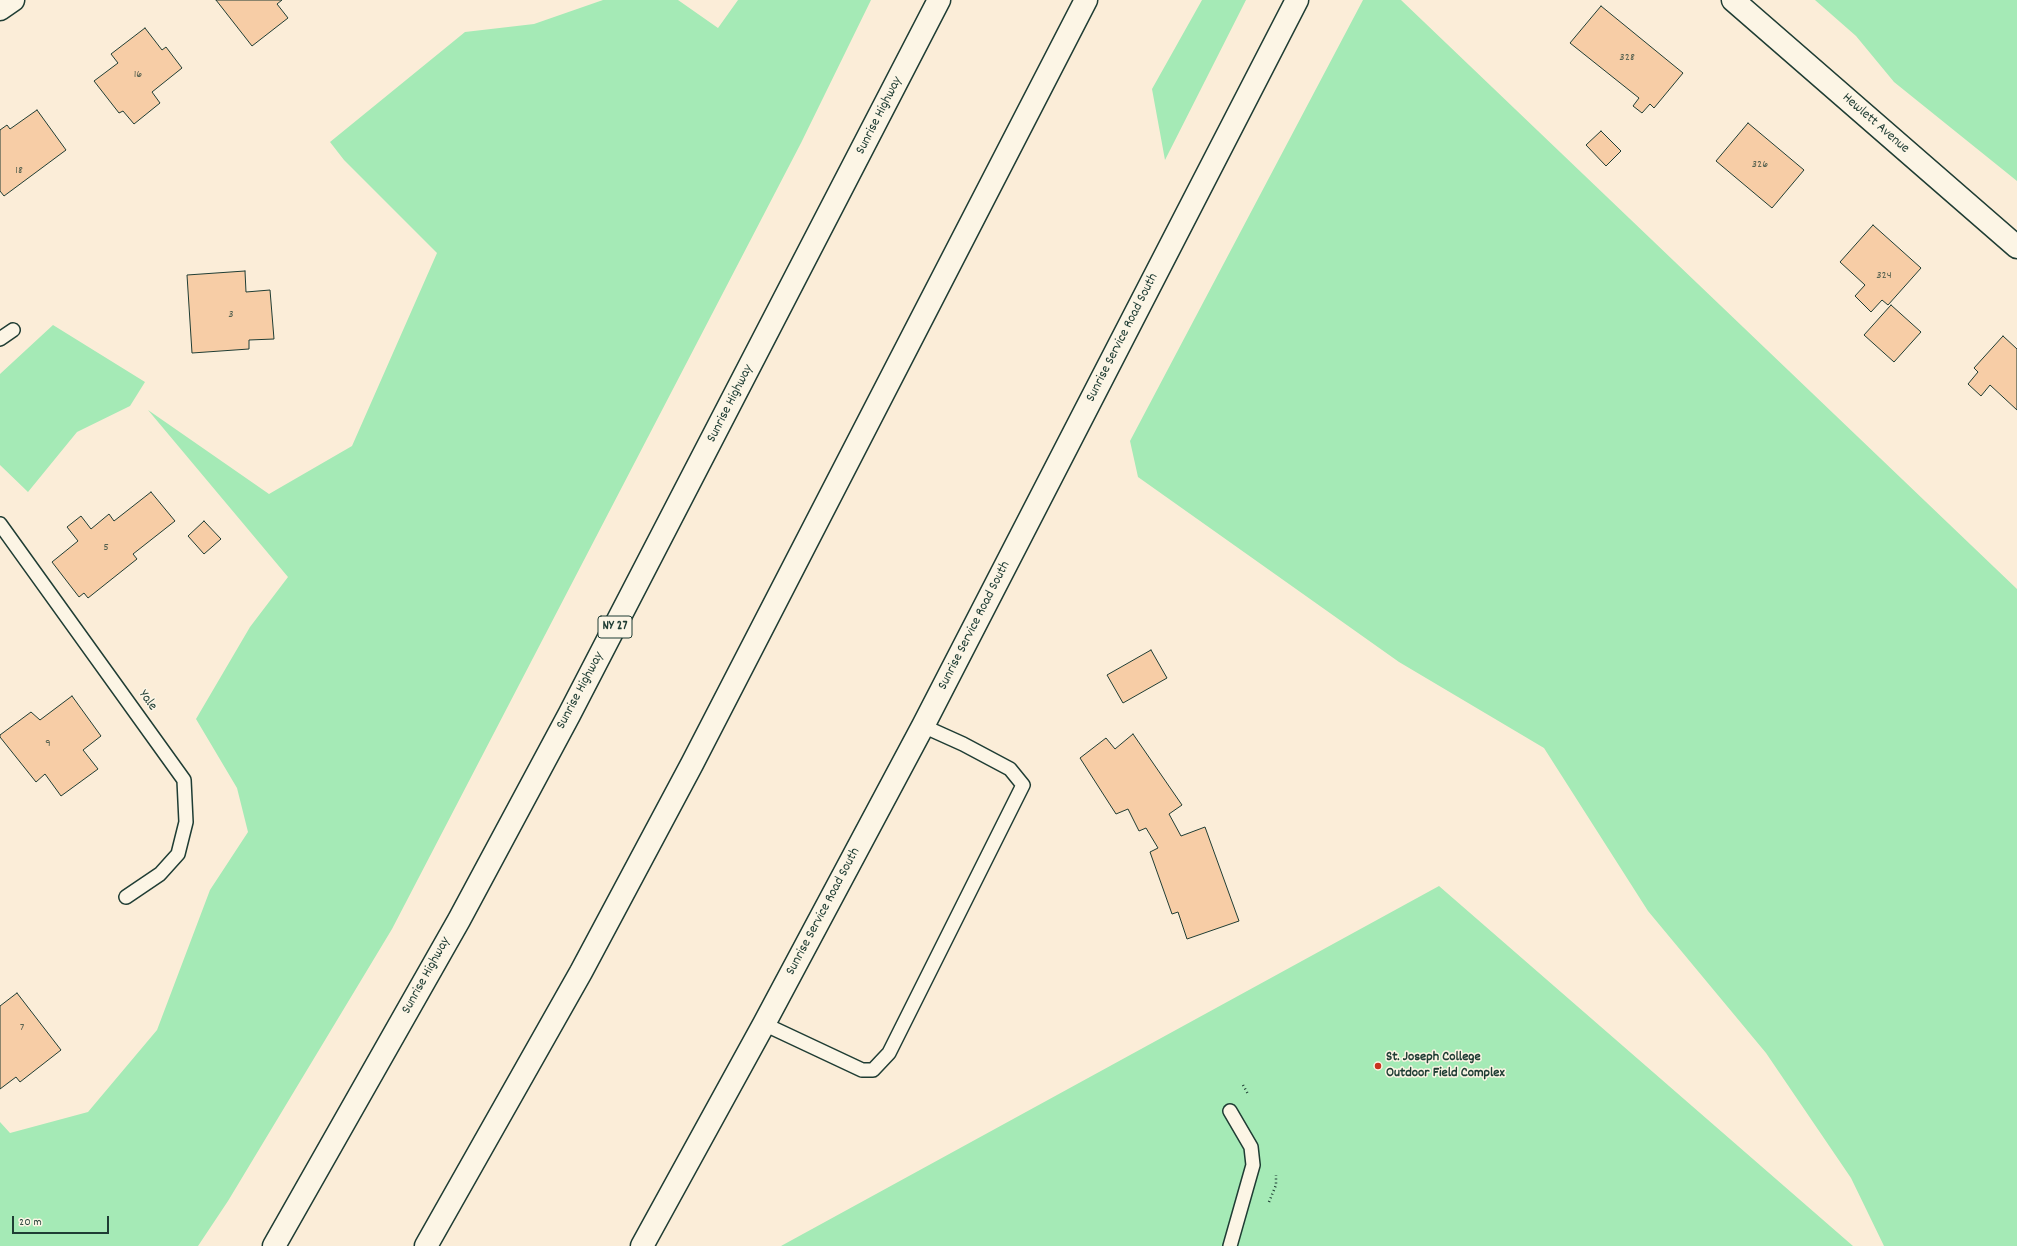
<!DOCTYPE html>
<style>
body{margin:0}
#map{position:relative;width:2017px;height:1246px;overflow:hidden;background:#fbedd8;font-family:Dekko,sans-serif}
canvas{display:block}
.scale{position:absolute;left:12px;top:1216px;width:97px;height:18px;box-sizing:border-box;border:2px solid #1f3d34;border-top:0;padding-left:5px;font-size:12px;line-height:14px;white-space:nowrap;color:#1f3d34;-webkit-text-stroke:3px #fcf5e5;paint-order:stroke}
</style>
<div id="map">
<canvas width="2017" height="1246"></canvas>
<div class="scale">20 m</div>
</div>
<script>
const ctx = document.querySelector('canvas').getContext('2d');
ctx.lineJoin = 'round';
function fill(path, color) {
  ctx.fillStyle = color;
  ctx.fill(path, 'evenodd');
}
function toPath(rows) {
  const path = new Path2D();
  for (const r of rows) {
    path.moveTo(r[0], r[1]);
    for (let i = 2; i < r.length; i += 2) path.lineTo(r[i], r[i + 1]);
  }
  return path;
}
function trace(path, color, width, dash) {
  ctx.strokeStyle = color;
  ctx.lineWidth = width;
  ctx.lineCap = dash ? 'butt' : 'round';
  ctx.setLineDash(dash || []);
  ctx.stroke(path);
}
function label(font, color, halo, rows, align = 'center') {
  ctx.font = font + ' Dekko,sans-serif';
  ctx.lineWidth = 3;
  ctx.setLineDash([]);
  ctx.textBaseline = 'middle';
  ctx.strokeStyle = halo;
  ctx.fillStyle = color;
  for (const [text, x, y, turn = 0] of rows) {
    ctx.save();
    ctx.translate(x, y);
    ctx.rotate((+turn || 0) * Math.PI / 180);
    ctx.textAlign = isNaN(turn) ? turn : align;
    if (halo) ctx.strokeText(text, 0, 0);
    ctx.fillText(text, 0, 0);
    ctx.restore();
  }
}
const green = toPath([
 [603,0,678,0,718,28,738,0,871,0,801,143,392,929,228,1201,198,1246,0,1246,0,1122,10,1133,88,1112,157,1030,210,890,248,832,237,788,196,719,250,627,288,577,148,410,269,494,352,446,437,253,344,160,330,142,465,32,534,24],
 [1202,0,1246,0,1165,160,1152,89],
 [1363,0,1401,0,2017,589,2017,1246,1884,1246,1851,1178,1766,1053,1648,911,1544,748,1399,662,1138,477,1130,441],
 [1815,0,2017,0,2017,181,1894,82,1856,36],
 [53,325,145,382,130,406,77,432,28,492,0,465,0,374],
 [1439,886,1853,1246,781,1246]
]);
const building = toPath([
 [216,0,282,0,277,4,288,18,252,46,216,0],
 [1601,6,1683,73,1654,108,1650,104,1642,113,1633,106,1639,98,1570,43,1601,6],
 [145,28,162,50,166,47,182,68,152,92,160,103,134,124,123,111,119,113,94,81,118,63,111,54,145,28],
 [37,110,66,150,4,196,0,191,0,130,7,125,10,129,37,110],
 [1748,123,1804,170,1772,208,1716,161,1748,123],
 [1601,131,1621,151,1606,166,1586,145,1601,131],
 [1873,225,1921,268,1888,305,1882,300,1871,312,1855,296,1865,285,1840,262,1873,225],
 [245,271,246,292,270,290,274,339,249,340,249,349,192,353,187,275,245,271],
 [1891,305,1921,332,1894,362,1864,335,1891,305],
 [2003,336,2017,349,2017,410,1990,385,1981,396,1968,384,1978,372,1974,368,2003,336],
 [151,492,175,521,133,554,137,559,88,598,84,593,79,597,52,562,78,541,67,527,81,516,91,529,109,514,114,521,151,492],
 [204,521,221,539,204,554,188,536,204,521],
 [1151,650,1167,678,1123,703,1107,675,1151,650],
 [72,696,101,736,83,750,98,769,61,796,45,774,36,782,0,737,0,735,31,712,40,720,72,696],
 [1133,734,1182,805,1169,814,1181,836,1205,827,1239,921,1187,939,1178,912,1172,914,1150,852,1158,848,1146,828,1139,831,1128,809,1116,814,1080,758,1106,738,1115,749,1133,734],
 [17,993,61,1050,20,1082,16,1077,0,1089,0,1006,17,993]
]);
const path = toPath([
 [1243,1085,1248,1094],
 [1269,1202,1276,1185,1276,1175]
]);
const lane = toPath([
 [0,339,13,330],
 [0,524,184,780,186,822,178,854,160,874,126,897],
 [764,1024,862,1070,873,1070,889,1053,1023,785,1010,769,963,744,923,726],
 [1230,1246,1253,1165,1251,1147,1230,1111]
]);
const street = toPath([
 [1733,0,2017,247],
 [0,9,13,0]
]);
const secondary = toPath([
 [642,1246,764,1024,923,726,1297,0]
]);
const highway = toPath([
 [274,1246,459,920,569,715,939,0],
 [426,1246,581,972,692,764,1086,0]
]);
const markers = [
 [1378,1066,4,"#c8321e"]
];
const numberNames = [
 ["328",1627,58],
 ["16",138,75],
 ["326",1760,165],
 ["18",19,171],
 ["324",1884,276],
 ["3",231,315],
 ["5",106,548],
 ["9",48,744],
 ["7",22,1028]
];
const shields = [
 [615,627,34]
];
const shieldNames = [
 ["NY 27",615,627]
];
const streetNames = [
 ["Sunrise Highway",880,116,-63],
 ["Hewlett Avenue",1875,124,41],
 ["Sunrise Service Road South",1123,338,-63],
 ["Sunrise Highway",731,404,-63],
 ["Sunrise Service Road South",975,626,-63],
 ["Sunrise Highway",581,691,-62],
 ["Yale",147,701,54],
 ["Sunrise Service Road South",824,912,-62],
 ["Sunrise Highway",427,976,-61]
];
const poiNames = [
 ["St. Joseph College",1386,1058],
 ["Outdoor Field Complex",1386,1074]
];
fill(green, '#a5eab6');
fill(building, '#f7cda6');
trace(building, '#1f3d34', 1);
trace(lane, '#1f3d34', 16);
trace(street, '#1f3d34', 25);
trace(secondary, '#1f3d34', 25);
trace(highway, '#1f3d34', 25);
trace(path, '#1f3d34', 2.5, [1, 3]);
trace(lane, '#fcf5e5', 13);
trace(street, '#fcf5e5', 22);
trace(secondary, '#fcf5e5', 22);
trace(highway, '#fcf5e5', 22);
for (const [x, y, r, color] of markers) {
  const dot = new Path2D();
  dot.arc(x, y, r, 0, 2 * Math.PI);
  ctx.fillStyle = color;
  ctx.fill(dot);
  trace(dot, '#fcf5e5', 1.5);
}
label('12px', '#556150', null, numberNames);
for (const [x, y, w] of shields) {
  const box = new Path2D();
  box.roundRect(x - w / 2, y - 11, w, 22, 3);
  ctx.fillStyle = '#fcf5e5';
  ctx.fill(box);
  trace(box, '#1f3d34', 1);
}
label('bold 13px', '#1f3d34', null, shieldNames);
label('14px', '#1f3d34', '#fcf5e5', streetNames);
label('bold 14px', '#1f3d34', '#fcf5e5', poiNames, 'left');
</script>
